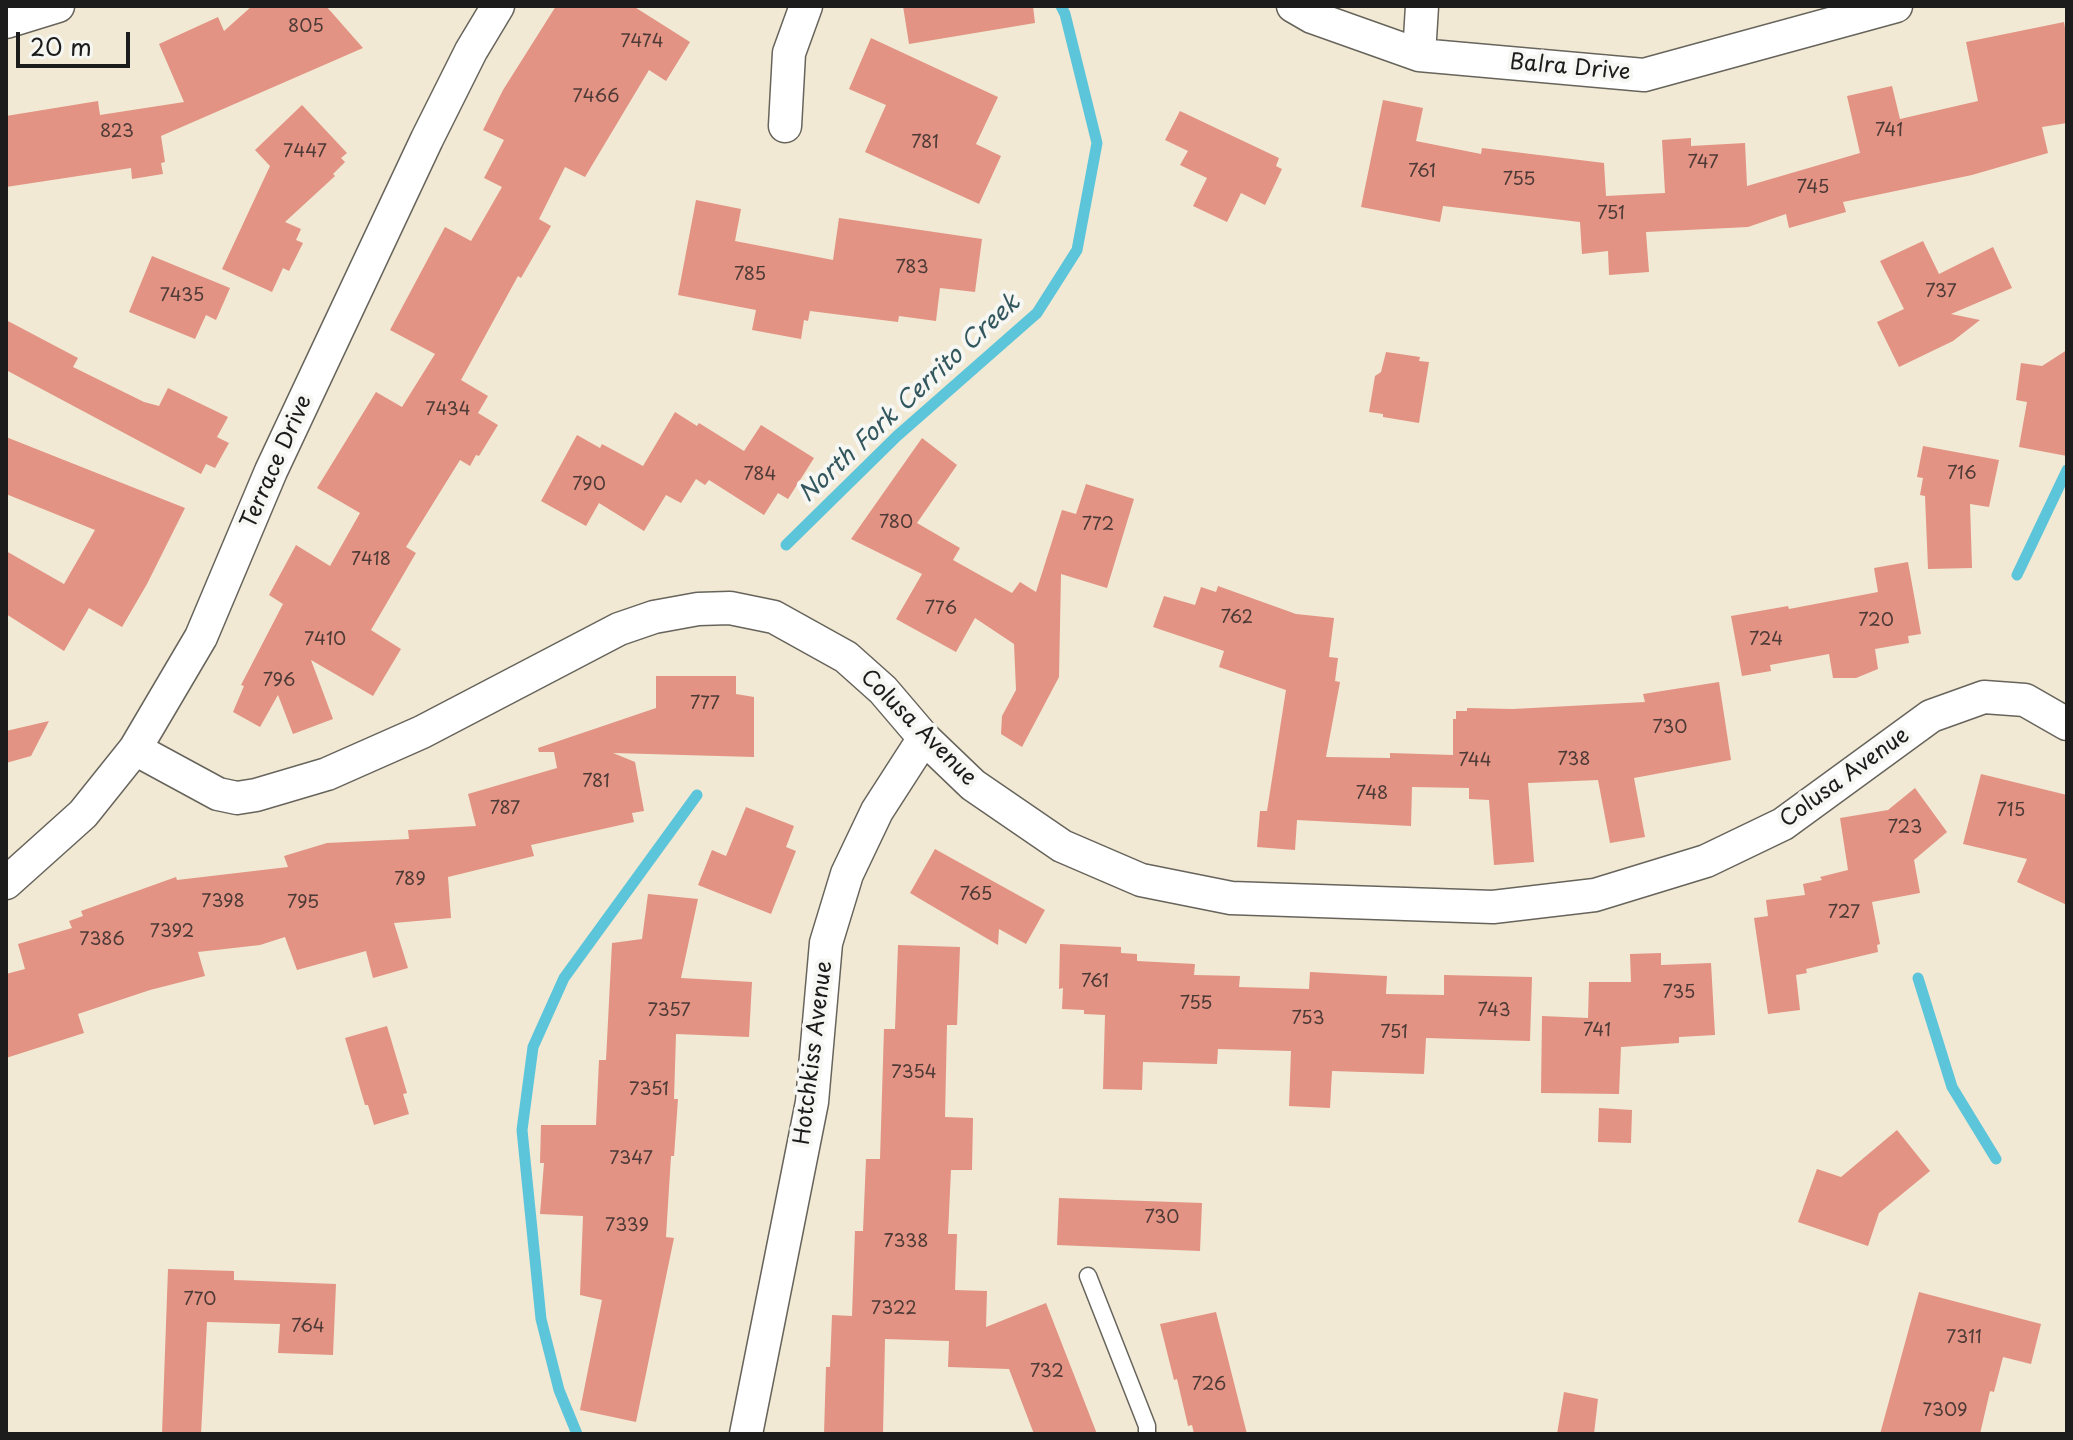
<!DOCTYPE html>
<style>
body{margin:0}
#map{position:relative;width:2073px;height:1440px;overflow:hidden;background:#f1e9d4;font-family:"Playpen Sans",sans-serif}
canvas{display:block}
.frame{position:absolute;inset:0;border:8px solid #1c1c1c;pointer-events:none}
.scale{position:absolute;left:16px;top:32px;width:114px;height:36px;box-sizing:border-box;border:4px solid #1c1c1c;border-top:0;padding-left:10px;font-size:24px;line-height:28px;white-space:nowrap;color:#1c1c1c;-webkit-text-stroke:6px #f6f6f2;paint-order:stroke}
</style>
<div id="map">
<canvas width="2073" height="1440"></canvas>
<div class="frame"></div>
<div class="scale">20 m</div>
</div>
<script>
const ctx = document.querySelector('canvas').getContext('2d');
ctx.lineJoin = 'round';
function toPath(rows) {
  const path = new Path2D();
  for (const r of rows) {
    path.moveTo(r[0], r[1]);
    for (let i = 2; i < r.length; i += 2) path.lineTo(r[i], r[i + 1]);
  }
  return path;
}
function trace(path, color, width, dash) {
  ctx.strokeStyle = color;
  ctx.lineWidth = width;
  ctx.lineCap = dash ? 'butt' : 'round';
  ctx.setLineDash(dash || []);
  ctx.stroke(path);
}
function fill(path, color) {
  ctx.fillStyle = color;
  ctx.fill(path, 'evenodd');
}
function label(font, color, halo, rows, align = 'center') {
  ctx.font = font + ' "Playpen Sans",sans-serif';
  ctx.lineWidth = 8;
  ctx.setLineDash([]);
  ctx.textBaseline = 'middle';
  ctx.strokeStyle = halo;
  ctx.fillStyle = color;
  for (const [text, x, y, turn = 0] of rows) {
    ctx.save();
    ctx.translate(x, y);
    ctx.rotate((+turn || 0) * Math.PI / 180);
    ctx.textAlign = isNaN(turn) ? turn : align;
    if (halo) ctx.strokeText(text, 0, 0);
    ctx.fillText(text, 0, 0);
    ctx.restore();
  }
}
const stream = toPath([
 [786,545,897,436,1037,313,1077,250,1097,143,1065,14,1061,6],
 [2017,575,2067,470],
 [1918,978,1952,1087,1996,1159],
 [577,1434,559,1390,541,1319,522,1130,533,1047,564,978,697,795]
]);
const building = toPath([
 [252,6,326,6,363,48,161,136,165,162,161,163,163,174,132,179,131,168,6,187,6,116,98,101,100,115,184,102,159,44,218,17,224,31],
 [556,6,633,6,690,42,666,81,649,70,585,177,565,167,539,219,551,226,521,278,518,276,461,380,488,396,478,413,498,425,479,456,476,455,470,466,460,460,406,547,416,553,371,630,401,649,373,696,311,660,333,719,293,734,278,695,260,727,233,712,244,686,241,685,283,604,269,595,296,545,330,566,360,513,317,488,376,392,402,407,435,354,390,330,445,227,471,241,502,187,484,178,504,140,483,130,503,90],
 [903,6,1033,6,1035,23,909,44],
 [2064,22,2067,40,2067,123,2042,127,2048,153,1972,175,1843,202,1846,212,1789,228,1786,214,1748,227,1646,232,1649,272,1609,275,1608,251,1582,254,1580,222,1443,206,1440,222,1361,207,1383,100,1423,108,1416,141,1481,154,1482,148,1604,163,1606,196,1665,193,1662,140,1691,138,1691,146,1745,143,1747,186,1860,153,1847,96,1892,86,1900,119,1978,101,1966,42],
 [871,38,998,97,976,144,1001,156,979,204,865,152,886,105,849,89],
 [302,105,347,153,341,158,345,162,333,174,335,176,285,222,301,229,296,240,303,243,289,271,283,268,272,292,222,269,270,166,255,150],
 [1180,111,1279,158,1276,166,1282,169,1265,205,1241,193,1227,222,1193,206,1207,178,1180,165,1188,151,1165,140],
 [696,200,741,209,735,241,833,260,839,218,982,239,975,292,940,288,936,321,899,316,898,322,810,311,808,321,804,320,801,339,752,330,756,310,678,295],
 [1923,241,1939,274,1993,247,2012,288,1951,314,1980,320,1953,341,1899,367,1877,322,1904,309,1880,261],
 [152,256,230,288,216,320,206,315,195,339,129,312],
 [6,320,78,358,73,367,144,402,159,406,168,388,228,417,217,437,229,443,215,468,206,464,201,474,6,370],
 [2067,350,2067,456,2019,447,2027,402,2016,400,2021,363,2042,366],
 [1386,352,1420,357,1419,361,1429,362,1419,423,1383,417,1383,414,1369,412,1375,376,1381,372],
 [675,412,697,426,699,423,744,451,761,425,814,458,788,499,778,493,764,515,709,480,705,485,696,479,681,503,666,495,644,531,599,503,586,526,541,501,577,435,600,448,602,444,643,466],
 [6,437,185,508,147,584,122,627,89,608,64,651,6,614,6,551,64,584,95,530,6,494],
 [922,438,957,465,917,523,960,548,953,560,1012,593,1020,582,1036,592,1062,510,1076,514,1086,484,1134,499,1107,588,1061,574,1059,677,1022,747,1001,734,1002,716,1016,690,1014,644,975,618,956,652,896,619,922,574,851,539],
 [1923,446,1999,460,1989,507,1970,504,1972,568,1928,569,1925,496,1920,495,1923,478,1917,477],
 [1908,562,1921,634,1908,636,1909,643,1875,649,1878,669,1856,678,1833,678,1829,654,1770,665,1771,671,1742,676,1731,616,1788,606,1789,609,1878,592,1874,568],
 [1218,586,1296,614,1334,618,1329,657,1338,658,1335,681,1340,682,1326,757,1390,758,1390,753,1453,755,1453,719,1456,719,1456,711,1467,711,1467,708,1513,709,1645,702,1643,694,1719,682,1731,760,1634,778,1645,837,1610,843,1598,780,1528,783,1534,862,1494,865,1489,800,1469,799,1469,788,1412,787,1411,826,1297,820,1295,850,1257,847,1260,811,1267,811,1286,690,1219,667,1224,651,1153,627,1164,596,1195,605,1201,587,1216,592],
 [656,676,736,676,736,694,754,697,754,757,613,753,635,762,644,811,632,813,634,822,531,845,534,856,448,877,451,918,394,923,408,968,373,978,366,951,297,970,285,937,260,945,198,952,205,976,150,990,78,1014,84,1033,6,1058,6,974,25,969,18,944,72,928,69,921,83,916,81,911,176,877,177,880,288,867,284,856,327,843,409,839,408,830,476,826,468,794,557,768,554,752,539,752,538,748,656,708],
 [49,721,31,756,6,763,6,731],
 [1981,774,2067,795,2067,905,2017,882,2027,859,1963,844],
 [1915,788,1947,832,1914,860,1920,893,1872,902,1880,944,1877,945,1878,952,1806,969,1807,973,1796,975,1800,1010,1768,1014,1754,918,1768,916,1766,900,1805,895,1803,884,1822,880,1820,877,1848,870,1840,818,1888,810],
 [746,807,794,826,786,847,796,851,771,914,698,885,712,850,726,856],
 [935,849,1045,910,1026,944,999,929,998,945,910,893],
 [648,894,698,899,681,978,752,982,749,1037,676,1034,674,1099,678,1099,674,1156,671,1156,666,1237,674,1238,636,1422,580,1410,602,1300,580,1295,583,1216,540,1214,544,1163,540,1163,541,1125,596,1125,599,1060,606,1060,612,943,642,939],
 [1060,944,1121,947,1121,953,1137,954,1137,961,1195,964,1194,975,1240,976,1239,987,1309,989,1310,972,1387,976,1386,994,1444,995,1444,975,1532,977,1530,1041,1426,1038,1424,1074,1332,1071,1330,1108,1289,1106,1291,1051,1218,1049,1217,1064,1143,1062,1142,1090,1103,1089,1105,1015,1084,1014,1084,1010,1062,1009,1063,988,1059,989],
 [898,945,960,947,957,1025,947,1025,945,1117,973,1118,972,1170,951,1170,948,1234,957,1234,955,1290,987,1291,986,1327,1046,1303,1097,1434,1034,1434,1009,1369,948,1367,949,1341,885,1339,883,1434,824,1434,826,1367,830,1367,832,1315,852,1316,855,1231,863,1231,866,1159,880,1159,884,1029,895,1029],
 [1661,953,1661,965,1711,963,1715,1035,1679,1037,1679,1043,1621,1047,1619,1094,1541,1093,1542,1016,1588,1018,1589,982,1631,982,1630,954],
 [387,1026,407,1093,403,1094,409,1114,374,1125,368,1105,365,1105,345,1038],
 [1599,1108,1632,1110,1631,1143,1598,1142],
 [1897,1130,1930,1171,1879,1213,1868,1246,1798,1222,1817,1169,1841,1177],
 [1059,1198,1202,1203,1200,1251,1057,1245],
 [168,1269,234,1271,234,1280,336,1284,333,1355,278,1353,280,1324,207,1322,201,1434,162,1434],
 [1919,1292,2041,1324,2031,1364,2003,1357,1994,1392,1990,1391,1980,1434,1880,1434],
 [1216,1312,1247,1434,1194,1434,1192,1425,1188,1426,1177,1379,1174,1380,1160,1324],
 [1564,1392,1598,1399,1594,1434,1557,1434]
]);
const lane = toPath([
 [1088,1276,1147,1426,1147,1434]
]);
const street = toPath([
 [1293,6,1312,17,1419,55,1644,75,1896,6],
 [6,22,58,6],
 [1419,55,1422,6],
 [785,126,789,53,806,6],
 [135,749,218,794,237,798,256,795,327,774,422,732,619,629,654,617,698,609,730,608,774,617,846,657,883,690,924,738,973,785,1062,846,1141,880,1231,898,1493,907,1595,895,1706,861,1783,824,1931,716,1984,697,2025,700,2067,724],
 [6,883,83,814,135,749,201,637,271,471,427,139,471,51,498,6],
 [746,1434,812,1102,826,943,847,874,877,811,924,738]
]);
const numberNames = [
 ["805",306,27],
 ["7474",642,42],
 ["7466",596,97],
 ["741",1889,131],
 ["823",117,132],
 ["781",925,143],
 ["7447",305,152],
 ["747",1703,163],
 ["761",1422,172],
 ["755",1519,180],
 ["745",1813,188],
 ["751",1611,214],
 ["783",912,268],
 ["785",750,275],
 ["737",1941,292],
 ["7435",182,296],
 ["7434",448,410],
 ["716",1962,474],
 ["784",760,475],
 ["790",589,485],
 ["780",896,523],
 ["772",1098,525],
 ["7418",371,560],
 ["776",941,609],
 ["762",1237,618],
 ["720",1876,621],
 ["7410",325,640],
 ["724",1766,640],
 ["796",279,681],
 ["777",705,704],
 ["730",1670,728],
 ["738",1574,760],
 ["744",1475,761],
 ["781",596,782],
 ["748",1372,794],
 ["787",505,809],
 ["715",2011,811],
 ["723",1905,828],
 ["789",410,880],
 ["765",976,895],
 ["7398",223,902],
 ["795",303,903],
 ["727",1844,913],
 ["7392",172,932],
 ["7386",102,940],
 ["761",1095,982],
 ["735",1679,993],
 ["755",1196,1004],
 ["7357",669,1011],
 ["743",1494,1011],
 ["753",1308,1019],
 ["741",1597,1031],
 ["751",1394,1033],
 ["7354",914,1073],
 ["7351",649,1090],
 ["7347",631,1159],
 ["730",1162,1218],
 ["7339",627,1226],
 ["7338",906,1242],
 ["770",200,1300],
 ["7322",894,1309],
 ["764",308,1327],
 ["7311",1964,1338],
 ["732",1047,1372],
 ["726",1209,1385],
 ["7309",1945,1411]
];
const streetNames = [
 ["Balra Drive",1570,68,5],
 ["Terrace Drive",277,462,-66],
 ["Colusa Avenue",918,728,45],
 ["Colusa Avenue",1845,778,-36],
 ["Hotchkiss Avenue",814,1053,-83]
];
const waterNames = [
 ["North Fork Cerrito Creek",910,399,-43]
];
trace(stream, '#5dc5da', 11);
fill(building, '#e29383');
trace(lane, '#67645c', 19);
trace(street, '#67645c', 35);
trace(lane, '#fff', 16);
trace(street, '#fff', 32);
label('18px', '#4e3a36', null, numberNames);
label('22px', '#1c1c1c', '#f6f6f2', streetNames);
label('italic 24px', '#33575e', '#f6f6f2', waterNames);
</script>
